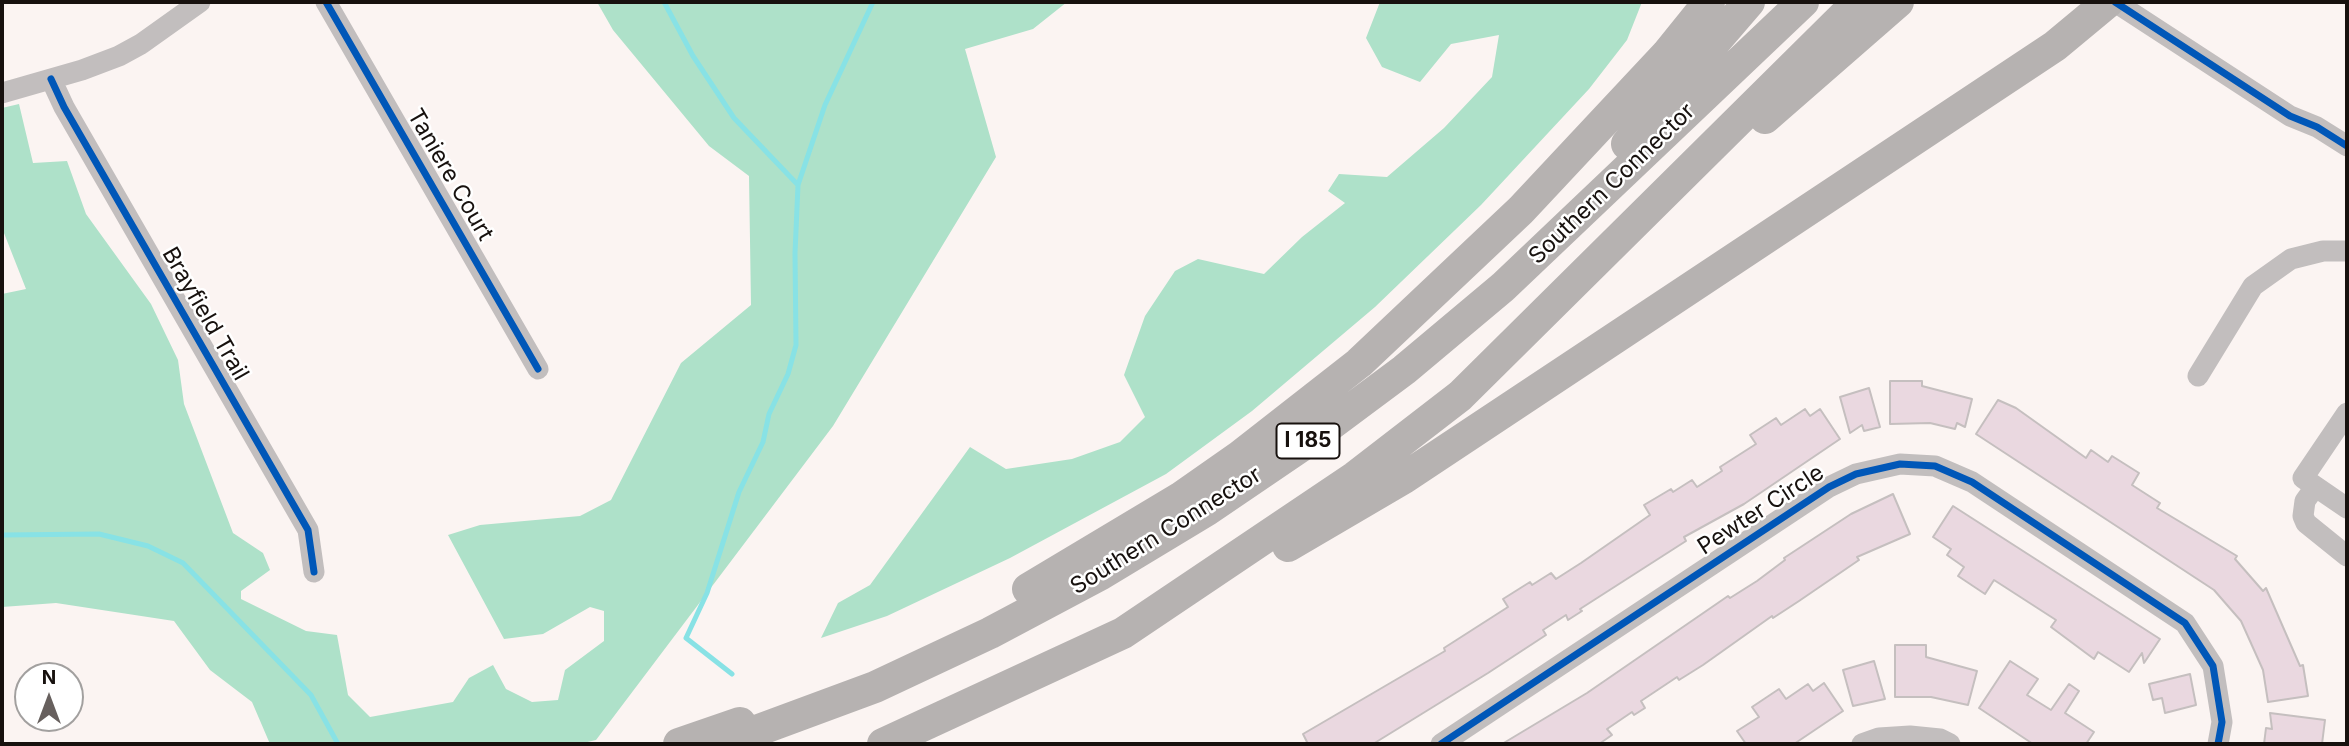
<!DOCTYPE html>
<style>
body{margin:0}
#map{position:relative;width:2349px;height:746px;overflow:hidden;background:#fbf4f2;font-family:Inter,sans-serif}
canvas{display:block}
.frame{position:absolute;inset:0;border:4px solid #17110e;pointer-events:none}
.north{position:absolute;left:14px;top:662px;width:70px;height:70px;box-sizing:border-box;background:#fff;border:2px solid #a2a09f;border-radius:50%;rotate:0deg;font-size:19px;font-weight:700;line-height:28px;text-align:center;color:#17110e}
.north::after{content:'';display:block;margin:auto;width:24px;height:32px;background:#67605e;clip-path:polygon(50% 0,100% 100%,50% 72%,0 100%)}
</style>
<div id="map">
<canvas width="2349" height="746"></canvas>
<div class="frame"></div>
<div class="north">N</div>
</div>
<script>
const ctx = document.querySelector('canvas').getContext('2d');
ctx.lineJoin = 'round';
function fill(path, color) {
  ctx.fillStyle = color;
  ctx.fill(path, 'evenodd');
}
function toPath(rows) {
  const path = new Path2D();
  for (const r of rows) {
    path.moveTo(r[0], r[1]);
    for (let i = 2; i < r.length; i += 2) path.lineTo(r[i], r[i + 1]);
  }
  return path;
}
function trace(path, color, width, dash) {
  ctx.strokeStyle = color;
  ctx.lineWidth = width;
  ctx.lineCap = dash ? 'butt' : 'round';
  ctx.setLineDash(dash || []);
  ctx.stroke(path);
}
function label(font, color, halo, rows, align = 'center') {
  ctx.font = font + ' Inter,sans-serif';
  ctx.lineWidth = 5;
  ctx.setLineDash([]);
  ctx.textBaseline = 'middle';
  ctx.strokeStyle = halo;
  ctx.fillStyle = color;
  for (const [text, x, y, turn = 0] of rows) {
    ctx.save();
    ctx.translate(x, y);
    ctx.rotate((+turn || 0) * Math.PI / 180);
    ctx.textAlign = isNaN(turn) ? turn : align;
    if (halo) ctx.strokeText(text, 0, 0);
    ctx.fillText(text, 0, 0);
    ctx.restore();
  }
}
const forest = toPath([
 [597,2,1067,2,1033,29,965,49,996,157,833,426,596,740,579,744,270,744,252,702,210,670,174,621,56,603,2,607,2,294,26,289,2,228,2,108,19,104,33,163,67,161,86,214,151,304,178,360,184,404,233,533,263,553,270,570,241,591,241,599,306,631,337,635,348,695,370,717,453,702,469,678,493,665,506,689,532,702,558,700,565,670,604,641,604,611,590,607,543,634,504,639,448,535,480,525,580,516,611,500,681,363,751,305,749,176,709,146,613,30],
 [1380,2,1642,2,1627,40,1589,89,1481,205,1375,307,1252,411,1166,474,1010,558,887,616,821,638,838,603,870,585,970,447,1006,469,1072,459,1120,442,1145,417,1124,375,1145,316,1175,271,1198,259,1264,274,1302,237,1345,203,1328,191,1339,174,1387,177,1444,128,1492,77,1499,35,1451,44,1420,82,1382,67,1366,38]
]);
const stream = toPath([
 [664,2,693,56,734,118,798,185],
 [2,535,99,534,148,546,183,563,311,695,338,744],
 [732,674,686,638,707,593,739,492,763,442,769,414,788,374,796,345,795,253,798,185,825,105,873,2]
]);
const building = toPath([
 [1890,381,1922,381,1922,386,1972,399,1965,427,1957,423,1955,429,1930,423,1890,424,1890,381],
 [1869,388,1880,427,1864,431,1862,425,1850,433,1840,397,1869,388],
 [1998,400,2016,408,2086,458,2091,450,2108,462,2112,456,2139,473,2132,485,2160,503,2157,508,2237,556,2235,559,2263,591,2266,588,2300,666,2303,665,2308,696,2268,702,2263,670,2241,621,2214,590,1976,434,1998,400],
 [1805,409,1810,416,1820,409,1840,439,1744,504,1684,537,1686,541,1580,609,1582,611,1568,620,1566,615,1543,630,1546,635,1488,673,1373,744,1308,744,1303,734,1445,651,1444,648,1508,607,1503,599,1530,582,1532,585,1551,573,1556,579,1581,563,1650,515,1644,505,1671,489,1673,492,1692,480,1697,487,1722,471,1720,467,1756,444,1750,435,1776,418,1781,425,1805,409],
 [1893,494,1910,534,1857,557,1859,560,1799,601,1773,618,1772,616,1703,665,1679,680,1677,677,1641,701,1645,708,1634,715,1632,712,1607,729,1612,735,1599,744,1502,744,1587,693,1728,596,1730,598,1757,581,1785,560,1784,558,1851,514,1893,494],
 [1953,506,2160,639,2144,663,2142,653,2129,672,2098,652,2094,659,2051,627,2056,620,1994,580,1985,594,1958,576,1964,567,1947,555,1951,549,1933,537,1953,506],
 [1895,645,1926,645,1926,657,1977,671,1968,705,1931,697,1895,697,1895,645],
 [1874,661,1885,699,1853,706,1843,670,1874,661],
 [2010,661,2038,679,2027,695,2051,710,2069,684,2079,691,2065,713,2094,732,2086,744,2033,744,1979,708,2010,661],
 [2190,674,2196,705,2165,713,2162,698,2153,700,2149,684,2190,674],
 [1824,683,1843,711,1794,744,1746,744,1737,731,1759,717,1752,707,1779,689,1786,699,1808,684,1813,691,1824,683],
 [2270,713,2325,720,2322,744,2264,744,2266,728,2272,729,2270,713]
]);
const minor = toPath([
 [326,2,538,369],
 [2115,2,2290,116,2317,127,2347,146],
 [51,79,64,107,308,530,314,572],
 [2,93,82,70,119,56,141,44,200,2],
 [2198,376,2253,286,2291,259,2323,251,2347,251],
 [2347,413,2303,478,2347,508],
 [2315,487,2305,501,2303,516,2306,523,2347,556],
 [1441,744,1829,487,1856,474,1900,464,1935,466,1972,482,2185,623,2213,666,2222,722,2218,744],
 [1862,744,1879,738,1910,736,1940,739,1950,744]
]);
const highway = toPath([
 [1765,118,1898,2],
 [1627,144,1749,2],
 [1288,546,1404,478,2055,46,2108,2],
 [1028,589,1180,498,1240,456,1359,363,1521,210,1667,54,1709,2],
 [679,744,740,723],
 [721,744,875,687,990,633,1101,574,1207,510,1310,440,1404,370,1503,287,1803,2],
 [883,744,1123,633,1355,477,1460,396,1858,2]
]);
const cycleway = toPath([
 [326,2,538,369],
 [2115,2,2290,116,2317,127,2347,146],
 [51,79,64,107,308,530,314,572],
 [1441,744,1829,487,1856,474,1900,464,1935,466,1972,482,2185,623,2213,666,2222,722,2218,744]
]);
const shields = [
 [1308,441,63]
];
const shieldNames = [
 ["I 185",1308,441]
];
const streetNames = [
 ["Taniere Court",450,175,60],
 ["Southern Connector",1612,184,-44],
 ["Brayfield Trail",205,314,60],
 ["Pewter Circle",1761,510,-33],
 ["Southern Connector",1166,531,-32]
];
fill(forest, '#aee1c9');
trace(stream, '#88e2e5', 5);
fill(building, '#ead8e0');
trace(building, '#c5bfbf', 2);
trace(minor, '#c2bebe', 21);
trace(highway, '#b6b2b1', 32);
trace(cycleway, '#0057b8', 7);
for (const [x, y, w] of shields) {
  const box = new Path2D();
  box.roundRect(x - w / 2, y - 17.5, w, 35, 5);
  ctx.fillStyle = '#fff';
  ctx.fill(box);
  trace(box, '#17110e', 2);
}
label('bold 21px', '#17110e', null, shieldNames);
label('23px', '#17110e', '#fff', streetNames);
</script>
